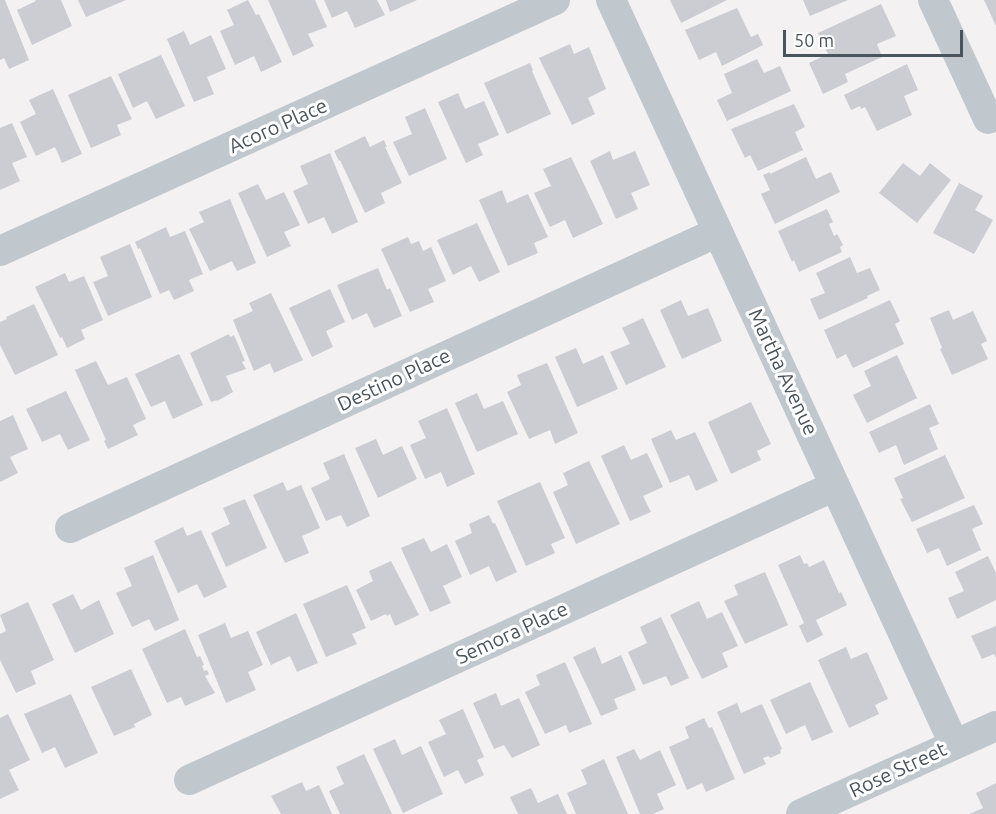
<!DOCTYPE html>
<style>
body{margin:0}
#map{position:relative;width:996px;height:814px;overflow:hidden;background:#f3f1f1;font-family:Ubuntu,sans-serif}
canvas{display:block}
.scale{position:absolute;left:783px;top:30px;width:180px;height:27px;box-sizing:border-box;border:3px solid #4a545c;border-top:0;padding-left:8px;font-size:18px;line-height:21px;white-space:nowrap;color:#4a545c;-webkit-text-stroke:4px #fff;paint-order:stroke}
</style>
<div id="map">
<canvas width="996" height="814"></canvas>
<div class="scale">50 m</div>
</div>
<script>
const ctx = document.querySelector('canvas').getContext('2d');
ctx.lineJoin = 'round';
function fill(path, color) {
  ctx.fillStyle = color;
  ctx.fill(path, 'evenodd');
}
function toPath(rows) {
  const path = new Path2D();
  for (const r of rows) {
    path.moveTo(r[0], r[1]);
    for (let i = 2; i < r.length; i += 2) path.lineTo(r[i], r[i + 1]);
  }
  return path;
}
function trace(path, color, width, dash) {
  ctx.strokeStyle = color;
  ctx.lineWidth = width;
  ctx.lineCap = dash ? 'butt' : 'round';
  ctx.setLineDash(dash || []);
  ctx.stroke(path);
}
function label(font, color, halo, rows, align = 'center') {
  ctx.font = font + ' Ubuntu,sans-serif';
  ctx.lineWidth = 6;
  ctx.setLineDash([]);
  ctx.textBaseline = 'middle';
  ctx.strokeStyle = halo;
  ctx.fillStyle = color;
  for (const [text, x, y, turn = 0] of rows) {
    ctx.save();
    ctx.translate(x, y);
    ctx.rotate((+turn || 0) * Math.PI / 180);
    ctx.textAlign = isNaN(turn) ? turn : align;
    if (halo) ctx.strokeText(text, 0, 0);
    ctx.fillText(text, 0, 0);
    ctx.restore();
  }
}
const building = toPath([
 [0,0,5,0,29,60,9,69,4,58,0,60],
 [35,0,61,0,72,26,32,45,17,10,36,1],
 [78,0,126,0,86,17],
 [248,0,256,15,259,14,282,62,261,72,254,56,235,65,220,31,234,25,227,10],
 [268,0,315,0,327,27,308,34,314,46,293,56],
 [324,0,377,0,385,15,355,28,347,11,332,18],
 [386,0,417,0,390,12],
 [670,0,727,0,681,23],
 [803,0,848,0,810,16],
 [984,0,996,0,996,26],
 [881,4,896,36,877,44,882,57,845,74,848,82,823,94,809,63,828,54,818,33],
 [737,8,751,37,758,34,763,45,722,66,716,52,699,60,685,30],
 [184,31,190,45,211,35,226,69,207,77,214,94,194,102,167,39],
 [570,44,574,54,589,47,606,89,588,98,595,114,572,125,539,58],
 [161,55,185,106,156,119,147,101,133,108,118,74],
 [757,59,764,73,780,66,791,91,727,121,717,100,732,93,724,74],
 [530,63,533,70,532,71,551,114,507,134,484,83],
 [907,64,918,90,904,96,912,115,877,131,865,107,861,109,860,106,851,110,844,95],
 [111,76,132,119,117,125,121,135,91,148,68,95],
 [53,89,82,154,62,163,55,147,36,156,20,122,36,114,29,100],
 [458,93,465,109,484,101,499,135,478,144,483,155,466,163,438,102],
 [794,104,805,127,795,132,803,150,758,171,750,155,745,158,731,129],
 [425,108,447,159,409,176,393,142,412,134,405,117],
 [12,123,27,157,12,163,20,181,0,190,0,128],
 [365,136,370,147,384,140,387,147,385,147,402,183,381,193,385,203,365,213,340,160,339,161,334,151],
 [610,151,613,160,635,151,650,185,631,193,638,209,616,219,590,161],
 [330,153,358,222,332,234,324,217,308,224,293,191,308,184,300,166],
 [571,157,603,224,573,238,565,220,550,227,534,193,551,186,543,169],
 [806,157,816,179,831,172,840,192,775,224,761,194,770,190,763,175,770,172,770,174],
 [903,163,920,176,930,163,951,180,917,223,879,193],
 [959,183,983,196,975,210,993,220,974,254,933,233],
 [258,184,266,200,284,192,300,225,284,232,291,246,267,257,238,193],
 [502,190,507,203,528,194,548,237,534,243,538,253,508,266,479,200],
 [230,199,256,263,237,271,232,261,210,271,189,229,204,222,199,212],
 [827,209,833,222,829,224,834,236,837,234,843,245,840,247,842,252,799,272,794,260,792,262,778,231],
 [477,223,500,272,479,282,471,266,453,275,437,240],
 [166,227,170,237,185,231,203,274,189,280,194,291,174,300,169,290,160,294,140,248,138,249,135,242],
 [408,237,411,244,419,241,423,251,431,247,446,281,428,289,434,302,410,312,381,249],
 [130,244,152,297,108,316,93,282,108,276,100,257],
 [850,257,857,273,870,268,880,290,867,296,868,298,819,320,810,299,825,293,816,273],
 [378,268,387,290,390,288,402,316,374,328,367,313,352,320,337,285],
 [65,273,69,282,84,276,103,320,81,330,85,339,67,348,62,337,60,338,35,287],
 [330,289,345,322,326,331,333,347,312,357,289,308],
 [271,293,303,360,274,373,270,363,254,371,233,320,253,311,249,303],
 [681,300,688,316,708,308,722,341,682,359,660,310],
 [890,300,900,321,895,324,904,344,853,368,846,354,837,359,824,330],
 [34,304,58,355,15,375,0,345,0,322,7,319,6,317],
 [949,310,953,320,973,311,987,341,981,344,988,359,952,375,940,349,942,348,930,318],
 [643,318,666,367,626,385,610,352,630,344,622,328],
 [229,334,230,337,234,335,245,361,242,362,246,369,226,376,233,392,217,401,217,400,211,402,190,353],
 [576,348,583,364,603,355,618,389,577,407,555,357],
 [179,354,203,405,173,419,165,401,151,407,135,374],
 [897,355,917,398,867,423,853,395,871,386,864,371],
 [96,361,108,385,127,377,146,419,133,425,138,435,108,449,104,441,106,440,75,370],
 [547,363,578,433,555,444,550,430,529,439,507,392,521,385,517,375],
 [66,391,90,440,68,450,60,434,42,442,26,409],
 [477,393,484,409,503,401,518,434,477,452,455,403],
 [751,402,771,444,757,451,761,460,731,474,708,422],
 [930,404,939,424,929,428,938,449,904,465,896,445,879,453,869,432],
 [447,408,475,474,447,487,441,472,425,479,410,445,426,438,418,421],
 [13,415,28,449,10,457,18,473,0,482,0,421],
 [671,430,676,440,695,432,718,481,696,491,689,475,670,483,651,439],
 [376,439,383,455,402,446,417,479,378,498,355,448],
 [624,445,631,460,647,453,663,487,643,496,651,512,630,521,601,456],
 [344,454,370,516,347,527,341,515,326,521,311,488,330,479,323,463],
 [945,455,965,498,912,522,900,499,903,498,894,478],
 [589,461,620,524,576,544,553,492,568,485,563,473],
 [283,482,287,491,301,485,320,528,302,536,309,553,285,563,253,495],
 [540,482,565,538,551,544,555,553,526,566,497,501],
 [245,499,267,548,226,567,211,533,230,524,223,508],
 [974,505,983,524,972,529,981,550,947,566,939,548,927,553,916,529],
 [489,515,493,524,495,523,517,572,496,582,489,566,470,575,455,541,472,533,469,524],
 [183,527,187,536,201,530,227,587,204,598,197,584,178,593,154,541],
 [424,538,431,552,447,544,462,577,443,586,451,603,430,612,401,548],
 [153,555,179,620,155,631,149,619,132,627,116,593,132,586,124,568],
 [800,555,804,564,807,563,809,567,824,560,839,593,841,592,847,605,816,620,823,635,807,643,799,626,804,623,778,565],
 [988,556,996,573,996,600,957,619,948,598,964,591,955,572],
 [391,561,419,615,395,626,390,614,387,616,386,614,371,621,356,590,373,581,369,571],
 [765,572,788,625,745,644,724,601,738,595,734,585],
 [347,585,366,628,352,634,357,644,326,657,303,604],
 [73,594,81,610,99,600,114,634,75,653,52,604],
 [699,601,707,619,722,612,738,646,722,653,728,667,702,679,670,615],
 [28,602,54,660,31,671,36,684,16,693,0,660,0,634,6,631,0,615],
 [296,613,318,663,297,672,290,656,271,665,256,632],
 [661,617,689,678,671,686,666,676,643,685,628,652,647,643,640,627],
 [225,623,231,638,248,631,263,665,248,672,256,690,226,703,198,635],
 [996,626,996,658,994,654,982,659,971,636],
 [185,629,197,657,200,656,204,665,202,666,204,671,207,670,209,674,205,676,215,693,185,706,181,697,167,703,142,649],
 [595,647,602,664,621,655,636,690,614,699,618,709,601,716,573,657],
 [846,647,851,659,867,652,888,699,875,705,879,714,849,728,818,660],
 [565,662,592,724,569,733,566,725,545,734,525,692,540,685,536,675],
 [131,669,152,715,134,724,135,727,114,736,91,687],
 [810,682,833,732,812,741,805,725,786,734,770,700],
 [496,693,501,706,519,698,540,745,512,758,504,745,494,749,473,703],
 [71,694,98,753,65,768,55,747,42,753,24,714],
 [737,703,741,713,762,704,782,749,780,750,781,753,770,758,769,756,763,758,766,764,744,774,717,712],
 [463,709,484,757,477,760,484,775,465,784,458,770,444,777,428,742,446,734,439,720],
 [8,714,30,760,9,770,19,790,0,799,0,718],
 [704,718,709,728,712,727,735,779,706,792,702,783,687,790,669,747,689,738,685,727],
 [395,739,402,755,421,746,443,794,403,813,373,749],
 [634,749,640,760,660,750,676,785,657,794,664,809,653,814,640,814,616,757],
 [364,754,392,814,340,814,329,791,344,784,336,767],
 [604,759,628,814,576,814,567,793,587,784,581,770],
 [302,782,306,791,319,785,332,814,281,814,271,796],
 [996,783,996,814,969,814,983,808,976,793],
 [531,788,538,803,558,794,567,814,518,814,510,797]
]);
const minor = toPath([
 [611,0,954,744],
 [933,0,988,119,996,115],
 [0,251,555,0],
 [70,528,718,232],
 [189,780,835,486],
 [801,814,996,726]
]);
const streetNames = [
 ["Acoro Place",278,126,-24],
 ["Martha Avenue",783,372,65],
 ["Destino Place",394,380,-25],
 ["Semora Place",512,633,-25],
 ["Rose Street",898,770,-25]
];
fill(building, '#cbcdd2');
trace(minor, '#c0c8ce', 30);
label('20px', '#4a545c', '#fff', streetNames);
</script>
